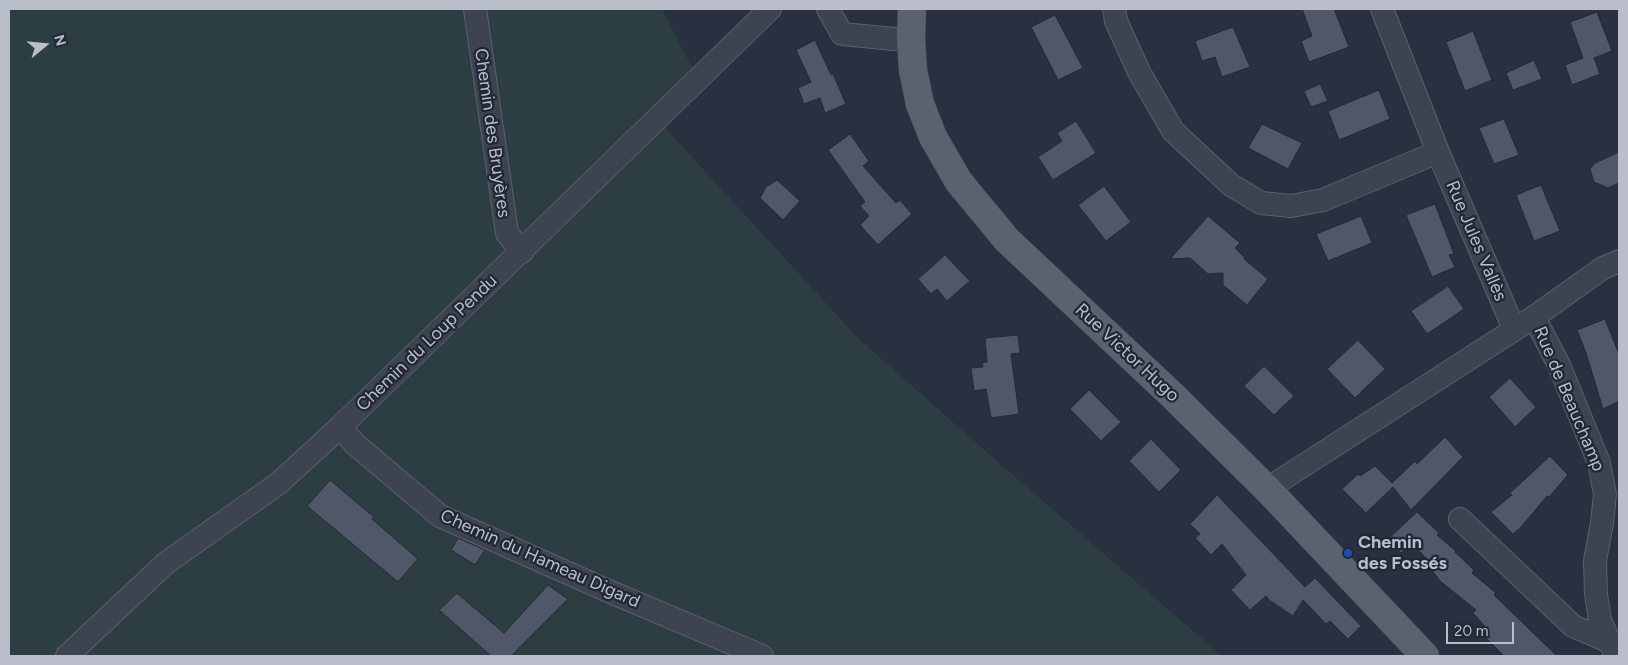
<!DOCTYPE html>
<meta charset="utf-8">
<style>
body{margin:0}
#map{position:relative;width:1628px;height:665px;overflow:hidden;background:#293040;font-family:Figtree,sans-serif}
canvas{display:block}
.frame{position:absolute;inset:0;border:10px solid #b9beca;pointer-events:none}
.north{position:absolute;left:20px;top:20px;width:50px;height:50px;-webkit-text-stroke:4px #212735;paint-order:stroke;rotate:73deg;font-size:14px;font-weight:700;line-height:20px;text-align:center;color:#b9beca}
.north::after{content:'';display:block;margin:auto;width:18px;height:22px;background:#b9beca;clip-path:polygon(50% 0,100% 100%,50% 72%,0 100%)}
.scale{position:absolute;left:1446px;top:622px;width:68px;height:22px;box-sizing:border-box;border:2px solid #b9beca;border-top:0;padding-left:6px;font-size:15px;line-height:18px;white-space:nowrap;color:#b9beca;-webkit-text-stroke:4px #212735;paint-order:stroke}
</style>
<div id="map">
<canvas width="1628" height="665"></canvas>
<div class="frame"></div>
<div class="north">N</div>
<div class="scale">20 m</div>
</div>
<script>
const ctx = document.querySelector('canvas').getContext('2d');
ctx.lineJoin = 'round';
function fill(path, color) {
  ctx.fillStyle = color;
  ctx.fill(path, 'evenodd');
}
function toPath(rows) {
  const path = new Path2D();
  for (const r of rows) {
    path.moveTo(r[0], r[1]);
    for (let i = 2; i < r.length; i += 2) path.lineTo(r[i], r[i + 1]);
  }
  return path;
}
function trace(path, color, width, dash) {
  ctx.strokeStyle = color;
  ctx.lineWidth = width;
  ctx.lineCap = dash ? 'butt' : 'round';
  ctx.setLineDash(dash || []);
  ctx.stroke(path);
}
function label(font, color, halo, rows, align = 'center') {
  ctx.font = font + ' Figtree,sans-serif';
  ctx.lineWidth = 4.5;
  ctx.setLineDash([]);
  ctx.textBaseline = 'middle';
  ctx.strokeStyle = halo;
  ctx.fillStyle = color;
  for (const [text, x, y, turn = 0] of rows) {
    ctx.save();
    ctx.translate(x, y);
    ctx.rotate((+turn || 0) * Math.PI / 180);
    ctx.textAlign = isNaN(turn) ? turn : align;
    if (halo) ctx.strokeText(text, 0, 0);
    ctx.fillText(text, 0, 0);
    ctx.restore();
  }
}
const green = toPath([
 [9,9,662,9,690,64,701,77,658,120,858,338,998,462,1222,656,9,656]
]);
const building = toPath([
 [1302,9,1334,9,1349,47,1309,62,1301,41,1312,36,1302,9],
 [1597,12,1612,51,1594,58,1600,74,1572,85,1565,65,1583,58,1570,22,1597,12],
 [1055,15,1083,68,1058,80,1031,27,1055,15],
 [1233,27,1250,67,1222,77,1215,57,1202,61,1195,41,1233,27],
 [1473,31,1492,80,1465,91,1446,42,1473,31],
 [815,40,831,75,833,74,846,104,825,113,820,98,804,104,798,88,811,82,796,50,815,40],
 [1534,60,1542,79,1513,90,1506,73,1534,60],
 [1320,84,1328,101,1311,107,1304,91,1320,84],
 [1379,90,1390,119,1339,140,1328,111,1379,90],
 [1504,119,1519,155,1494,164,1479,128,1504,119],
 [1076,121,1096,153,1053,180,1038,157,1062,141,1057,133,1076,121],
 [1262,124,1302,143,1288,169,1248,148,1262,124],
 [850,134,869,161,863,166,896,203,900,200,912,214,878,245,860,225,869,216,860,206,865,202,828,150,850,134],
 [1619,152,1619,183,1608,188,1594,182,1590,169,1595,163,1619,152],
 [777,180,800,201,783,220,760,198,766,187,777,180],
 [1541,185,1560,231,1534,241,1516,195,1541,185],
 [1104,186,1131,222,1106,241,1078,205,1104,186],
 [1435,204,1454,254,1449,255,1455,267,1432,277,1406,215,1435,204],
 [1208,216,1240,243,1235,248,1245,258,1244,259,1268,279,1247,305,1223,285,1223,273,1208,274,1190,258,1170,259,1208,216],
 [1361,216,1372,243,1328,261,1316,234,1361,216],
 [945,255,970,281,947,301,937,289,931,294,918,279,945,255],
 [1448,286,1464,309,1427,334,1411,311,1448,286],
 [1605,319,1619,354,1619,401,1603,409,1586,353,1577,330,1605,319],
 [1018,335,1020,353,1011,354,1019,414,991,418,986,389,974,391,971,368,983,367,982,363,987,362,985,338,1018,335],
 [1358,340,1385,369,1355,398,1327,369,1358,340],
 [1264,366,1294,396,1274,415,1244,386,1264,366],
 [1510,378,1536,407,1515,427,1489,397,1510,378],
 [1089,390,1121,422,1101,441,1070,409,1089,390],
 [1445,437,1463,457,1411,510,1393,487,1366,513,1342,489,1358,474,1360,476,1375,466,1392,483,1415,461,1417,464,1445,437],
 [1151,439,1181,470,1159,492,1129,461,1151,439],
 [1550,456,1568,475,1549,497,1547,496,1522,526,1513,534,1491,512,1512,495,1510,493,1550,456],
 [330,480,374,517,372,519,418,559,398,582,307,506,330,480],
 [1217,495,1305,587,1315,578,1361,626,1348,639,1330,621,1326,624,1303,600,1293,616,1269,600,1266,596,1250,610,1231,590,1246,575,1222,544,1211,555,1195,538,1200,534,1190,524,1217,495],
 [1417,512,1439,533,1437,535,1456,551,1455,552,1474,570,1472,573,1496,593,1494,595,1557,656,1504,656,1484,636,1489,631,1473,613,1476,610,1440,581,1432,570,1435,568,1412,543,1401,553,1388,539,1417,512],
 [458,538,485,550,475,565,451,550,458,538],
 [548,585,568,599,511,656,491,656,439,610,457,593,504,633,548,585]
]);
const minor = toPath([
 [475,9,507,233,522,252],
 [828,9,842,34,894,39,911,38],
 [1114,9,1116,21,1139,72,1173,131,1231,185,1261,203,1291,206,1323,200,1438,152],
 [1382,9,1438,152,1514,329],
 [1534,317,1559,365,1599,463,1605,494,1602,523,1595,561,1596,594,1600,620,1616,656],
 [340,427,355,444,440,516,606,590,762,656],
 [1267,489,1534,317,1603,268,1619,261],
 [1460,519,1573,626,1610,642],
 [67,656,166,563,279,483,340,427,770,9]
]);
const major = toPath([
 [912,9,911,38,913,70,920,104,933,137,959,182,1007,240,1173,396,1267,489,1425,656]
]);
const markers = [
 [1348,553,5,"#1a4fb4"]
];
const streetNames = [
 ["Chemin des Bruyères",492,133,82],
 ["Rue Jules Vallès",1476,241,67],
 ["Chemin du Loup Pendu",427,343,-44],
 ["Rue Victor Hugo",1127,353,43],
 ["Rue de Beauchamp",1569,399,67],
 ["Chemin du Hameau Digard",540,559,24]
];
const poiNames = [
 ["Chemin",1358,543],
 ["des Fossés",1358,564]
];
fill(green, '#2c3e42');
fill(building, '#4f5768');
trace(building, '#232937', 1);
trace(minor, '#5a606d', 24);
trace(major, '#464b59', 29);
trace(minor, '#3d4350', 22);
trace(major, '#5b616f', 28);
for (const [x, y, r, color] of markers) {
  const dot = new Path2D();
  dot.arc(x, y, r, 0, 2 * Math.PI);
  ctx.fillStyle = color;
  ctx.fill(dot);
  trace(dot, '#212735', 2);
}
label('18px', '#b9beca', '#212735', streetNames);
label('bold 18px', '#b9beca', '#212735', poiNames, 'left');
</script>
